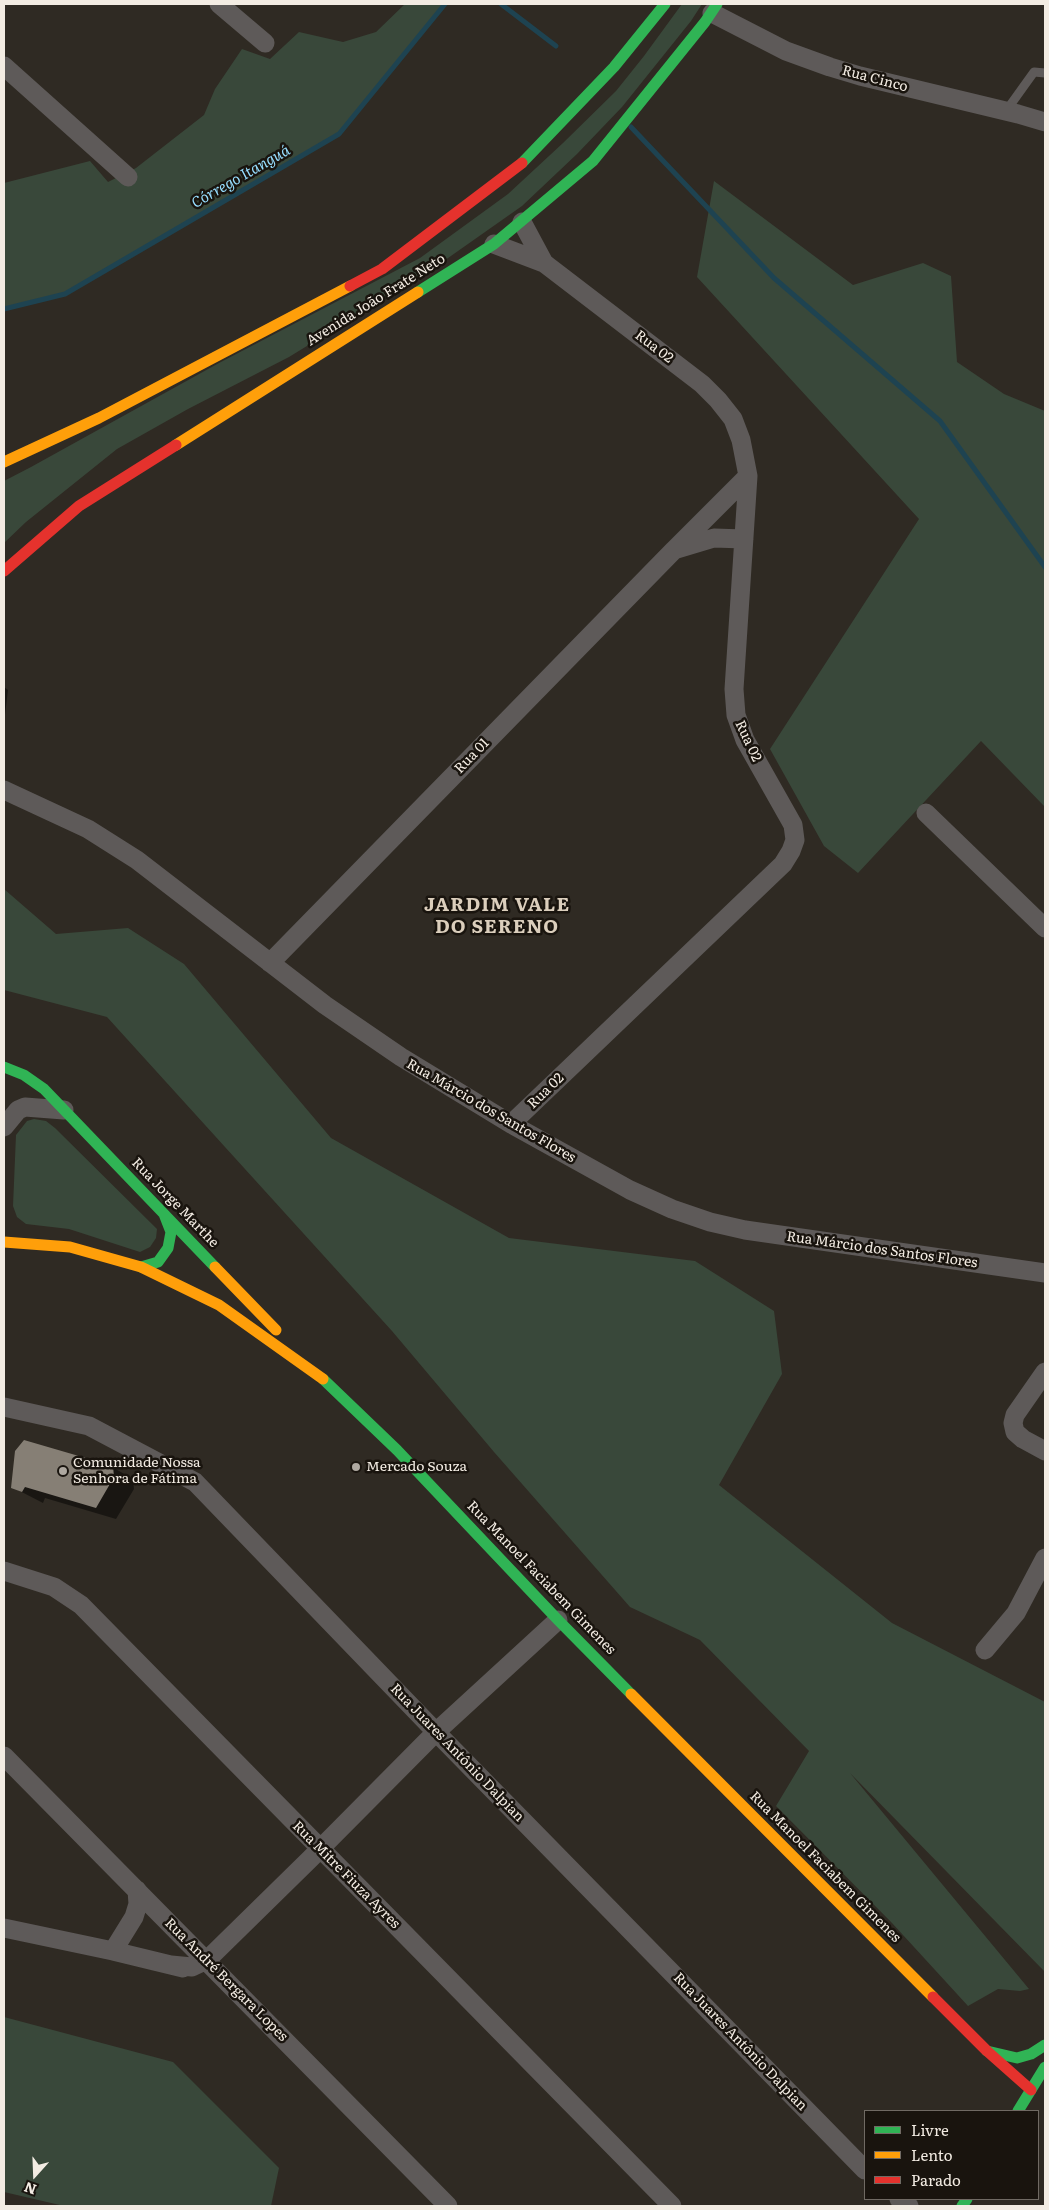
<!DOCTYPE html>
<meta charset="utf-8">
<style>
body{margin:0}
#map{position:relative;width:1049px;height:2210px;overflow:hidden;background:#2f2a23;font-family:Literata,serif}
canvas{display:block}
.frame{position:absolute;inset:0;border:5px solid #f3ece3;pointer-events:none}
.legend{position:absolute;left:864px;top:2110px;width:175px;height:90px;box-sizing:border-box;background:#19140e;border:1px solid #706a63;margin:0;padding:6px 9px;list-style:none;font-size:15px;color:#f3ece3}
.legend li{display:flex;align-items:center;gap:10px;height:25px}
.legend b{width:25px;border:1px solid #706a63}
.north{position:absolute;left:10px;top:2150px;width:50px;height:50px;-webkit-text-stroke:4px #19140e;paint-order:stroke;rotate:200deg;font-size:14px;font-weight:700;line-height:20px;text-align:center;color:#f3ece3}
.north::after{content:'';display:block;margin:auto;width:18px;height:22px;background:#f3ece3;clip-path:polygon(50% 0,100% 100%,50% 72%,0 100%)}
</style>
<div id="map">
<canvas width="1049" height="2210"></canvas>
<div class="frame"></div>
<ul class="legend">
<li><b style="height:6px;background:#30b455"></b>Livre</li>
<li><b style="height:6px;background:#ff9f0a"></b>Lento</li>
<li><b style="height:6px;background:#e5322d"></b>Parado</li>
</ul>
<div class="north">N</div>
</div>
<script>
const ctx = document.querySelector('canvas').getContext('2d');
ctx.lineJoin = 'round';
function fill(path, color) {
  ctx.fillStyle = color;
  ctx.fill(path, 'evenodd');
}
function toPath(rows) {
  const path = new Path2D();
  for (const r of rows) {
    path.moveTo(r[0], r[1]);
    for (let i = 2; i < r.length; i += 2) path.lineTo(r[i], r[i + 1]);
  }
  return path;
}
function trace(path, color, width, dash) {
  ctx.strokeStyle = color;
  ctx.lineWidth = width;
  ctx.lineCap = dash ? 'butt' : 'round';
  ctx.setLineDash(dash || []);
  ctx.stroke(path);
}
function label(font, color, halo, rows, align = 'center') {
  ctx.font = font + ' Literata,serif';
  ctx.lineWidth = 5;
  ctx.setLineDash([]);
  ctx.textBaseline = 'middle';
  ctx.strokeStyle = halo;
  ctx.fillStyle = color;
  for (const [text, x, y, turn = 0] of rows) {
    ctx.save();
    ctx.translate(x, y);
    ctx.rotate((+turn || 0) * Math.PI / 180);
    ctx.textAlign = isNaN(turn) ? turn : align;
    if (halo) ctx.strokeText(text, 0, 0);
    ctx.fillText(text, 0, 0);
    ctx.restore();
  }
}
const green = toPath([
 [405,4,445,4,339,134,65,294,4,309,4,183,90,161,108,182,136,168,204,115,215,89,242,49,270,59,299,32,343,42,376,32],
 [682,4,702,4,691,21,622,107,577,154,522,206,431,270,289,357,188,409,117,449,26,522,4,543,4,481,31,467,219,363,420,258,508,194,563,143,616,91,644,56],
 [714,181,853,285,923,263,951,276,957,362,1004,394,1045,411,1045,807,981,741,858,873,824,846,770,749,919,519,697,277],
 [4,889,56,934,128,928,184,964,331,1138,509,1238,695,1261,774,1311,782,1374,719,1485,892,1623,1045,1702,1045,1972,850,1773,1029,1989,1020,1991,998,1989,968,2006,892,1923,776,1806,809,1751,700,1640,630,1607,494,1452,392,1331,107,1017,4,990],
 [34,1119,46,1121,55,1128,157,1229,156,1238,150,1247,140,1252,69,1229,26,1224,17,1217,13,1206,16,1135,27,1121],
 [4,2017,173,2062,279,2168,271,2206,64,2206,4,2192]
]);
const shadow = toPath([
 [4,687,8,690,4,723],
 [112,1467,133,1479,134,1489,116,1519,45,1498,43,1503,12,1487]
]);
const stream = toPath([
 [501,4,556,46],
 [631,127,774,278,940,421,1045,567],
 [4,309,65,294,339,134,445,4]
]);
const building = toPath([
 [24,1440,113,1466,114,1477,96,1508,25,1487,22,1492,11,1488,15,1451]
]);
const lane = toPath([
 [1006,111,1034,72,1045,73]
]);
const street = toPath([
 [219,4,265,43],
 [712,13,786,51,830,67,860,76,1018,114,1045,122],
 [4,66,128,177],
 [494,244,544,263,522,222],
 [744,539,714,538,674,550,748,476],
 [4,790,88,829,137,860,325,1005,401,1057,511,1124,630,1190,672,1209,710,1222,745,1230,1045,1273],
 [926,813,1045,928],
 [270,963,674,550],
 [511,1124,783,864,791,851,795,840,793,825,745,740,736,715,734,689,748,476,741,440,733,419,718,400,702,384,544,263],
 [4,1127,18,1110,25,1107,64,1110],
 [1045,1372,1015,1415,1013,1423,1015,1432,1023,1439,1045,1451],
 [4,1407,89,1426,195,1482,436,1732,865,2170],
 [4,1571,54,1587,81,1605,672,2206],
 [985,1650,1016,1613,1045,1558],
 [4,1756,448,2206],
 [4,1928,113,1951,183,1968],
 [113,1951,134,1917,138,1904,137,1890],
 [171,1965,192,1967,207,1960,310,1859,436,1732,558,1620],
 [899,2199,909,2206]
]);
const fast = toPath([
 [522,163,614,67,665,4],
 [418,292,494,244,593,161,705,22,717,4],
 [4,1067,24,1075,44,1089,215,1267],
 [141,1267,158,1262,168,1248,171,1232,164,1214],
 [323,1379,397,1450,558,1620,631,1694],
 [987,2051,1017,2058,1031,2054,1045,2045],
 [1018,2111,1045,2067],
 [962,2206,967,2199]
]);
const slow = toPath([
 [176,445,418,292],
 [4,462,99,418,350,286],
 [4,1242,70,1247,141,1267,219,1305,323,1379],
 [215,1267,276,1330],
 [631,1694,933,1997]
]);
const jam = toPath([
 [350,286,382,269,522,163],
 [4,571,79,506,176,445],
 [933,1997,987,2051,1031,2090]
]);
const markers = [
 [356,1467,5,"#aea8a0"],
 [63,1471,5,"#aea8a0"]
];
const streetNames = [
 ["Rua Cinco",875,79,15],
 ["Avenida João Frate Neto",376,300,-32],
 ["Rua 02",654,347,37],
 ["Rua 02",748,741,65],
 ["Rua 01",472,756,-46],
 ["Rua 02",546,1091,-44],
 ["Rua Márcio dos Santos Flores",491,1111,30],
 ["Rua Jorge Marthe",175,1203,46],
 ["Rua Márcio dos Santos Flores",882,1250,8],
 ["Rua Manoel Faciabem Gimenes",541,1578,46],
 ["Rua Juares Antônio Dalpian",457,1753,46],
 ["Rua Manoel Faciabem Gimenes",825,1867,45],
 ["Rua Mitre Fiuza Ayres",346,1875,45],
 ["Rua André Bergara Lopes",226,1980,45],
 ["Rua Juares Antônio Dalpian",740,2042,46]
];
const poiNames = [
 ["Comunidade Nossa",73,1463],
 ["Senhora de Fátima",73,1479],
 ["Mercado Souza",366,1467]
];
const waterNames = [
 ["Córrego Itanguá",241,177,-30]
];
const districtNames = [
 ["JARDIM VALE",497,905],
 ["DO SERENO",497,927]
];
fill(green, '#39483a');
fill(shadow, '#0007');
trace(stream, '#1e4351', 5);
fill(building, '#867f75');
trace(lane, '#5e5a59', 9);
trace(street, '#5e5a59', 19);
trace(fast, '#30b455', 11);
trace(slow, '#ff9f0a', 11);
trace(jam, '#e5322d', 11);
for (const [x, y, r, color] of markers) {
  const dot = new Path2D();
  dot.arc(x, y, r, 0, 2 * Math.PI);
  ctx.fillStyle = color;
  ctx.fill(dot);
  trace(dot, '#19140e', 2);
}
label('14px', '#f3ece3', '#19140e', streetNames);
label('14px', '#f3ece3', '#19140e', poiNames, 'left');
label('italic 15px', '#97deff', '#19140e', waterNames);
ctx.letterSpacing = '1px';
label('bold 19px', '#dbcebc', '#19140e', districtNames);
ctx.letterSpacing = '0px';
</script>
